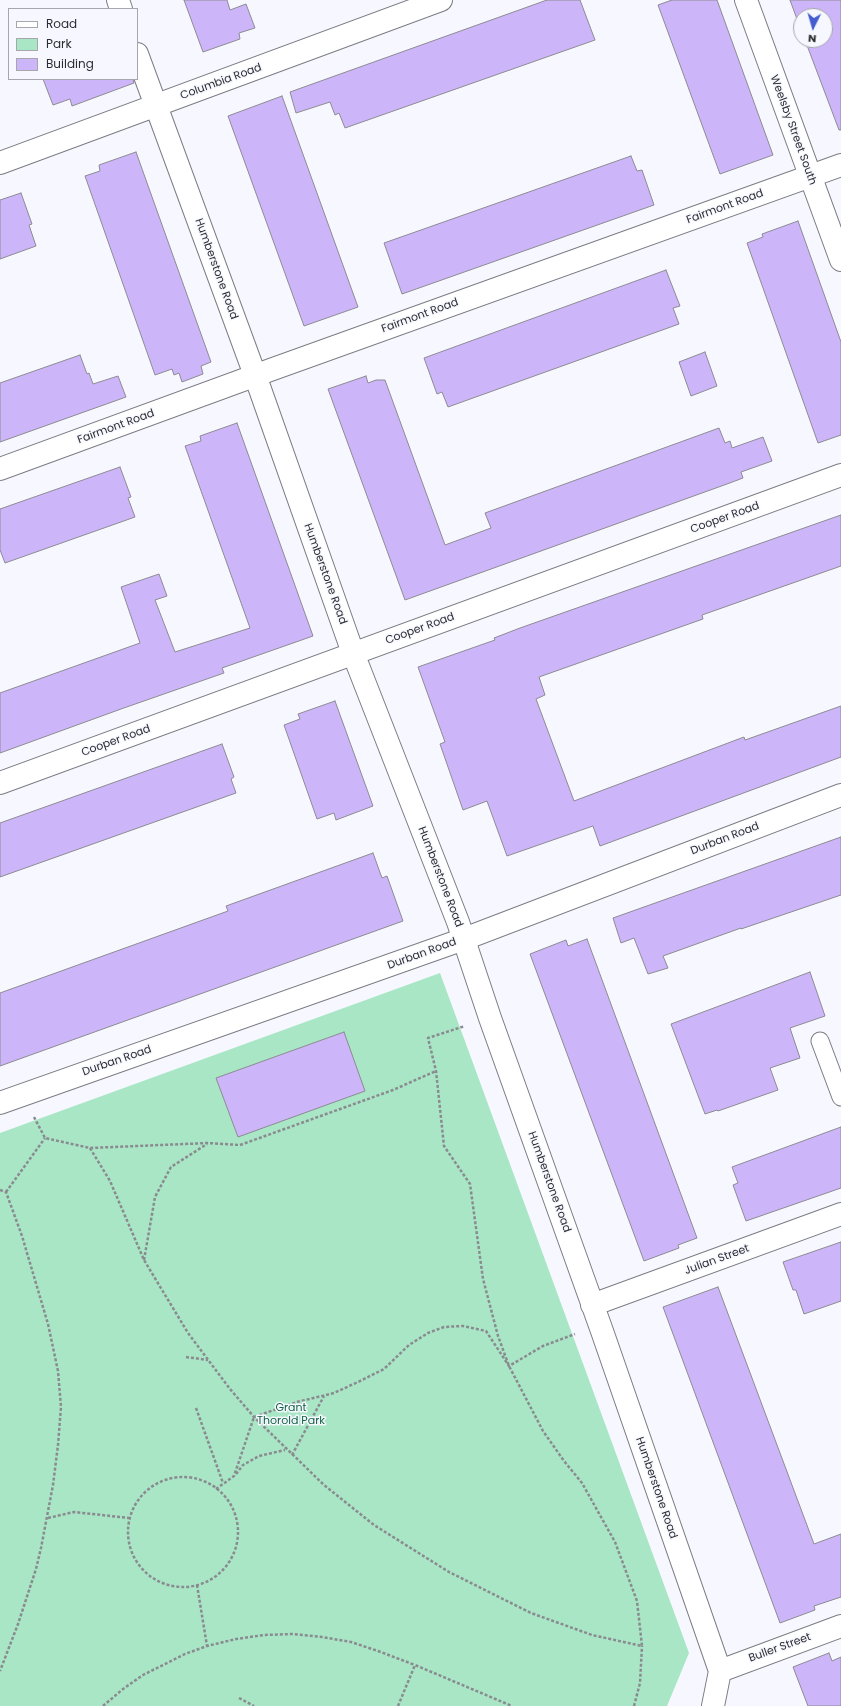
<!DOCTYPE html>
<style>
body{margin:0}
#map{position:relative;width:841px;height:1706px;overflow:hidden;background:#f7f8ff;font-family:Poppins,sans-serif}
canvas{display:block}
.legend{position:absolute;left:8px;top:8px;width:130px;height:72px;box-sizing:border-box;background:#f7f8ff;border:1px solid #a6a7ac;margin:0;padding:5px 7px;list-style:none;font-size:12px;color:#2c2d30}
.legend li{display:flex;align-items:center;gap:8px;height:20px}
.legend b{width:20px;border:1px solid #a6a7ac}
.north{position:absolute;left:793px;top:8px;width:40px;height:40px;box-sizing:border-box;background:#f7f8ff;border:1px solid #a6a7ac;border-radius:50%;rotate:185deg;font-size:11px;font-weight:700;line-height:16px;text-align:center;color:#2c2d30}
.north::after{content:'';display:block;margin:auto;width:14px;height:18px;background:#445ed1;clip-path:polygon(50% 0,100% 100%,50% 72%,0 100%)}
</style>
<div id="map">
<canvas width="841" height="1706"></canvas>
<ul class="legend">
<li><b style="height:5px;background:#fff"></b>Road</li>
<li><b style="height:11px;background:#a8e6c5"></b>Park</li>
<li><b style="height:11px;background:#ccb5f9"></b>Building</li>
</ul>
<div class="north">N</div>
</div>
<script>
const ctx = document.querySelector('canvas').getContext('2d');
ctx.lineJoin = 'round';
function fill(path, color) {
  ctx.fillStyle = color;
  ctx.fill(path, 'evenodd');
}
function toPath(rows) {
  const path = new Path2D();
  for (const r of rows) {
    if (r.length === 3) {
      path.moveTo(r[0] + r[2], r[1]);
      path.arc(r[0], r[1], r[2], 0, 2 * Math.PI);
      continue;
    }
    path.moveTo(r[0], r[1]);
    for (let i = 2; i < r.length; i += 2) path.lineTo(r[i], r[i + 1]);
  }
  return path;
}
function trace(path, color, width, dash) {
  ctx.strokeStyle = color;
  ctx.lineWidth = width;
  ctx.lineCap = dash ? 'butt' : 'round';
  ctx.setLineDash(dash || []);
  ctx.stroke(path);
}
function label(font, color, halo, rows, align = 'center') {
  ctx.font = font + ' Poppins,sans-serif';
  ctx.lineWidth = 3;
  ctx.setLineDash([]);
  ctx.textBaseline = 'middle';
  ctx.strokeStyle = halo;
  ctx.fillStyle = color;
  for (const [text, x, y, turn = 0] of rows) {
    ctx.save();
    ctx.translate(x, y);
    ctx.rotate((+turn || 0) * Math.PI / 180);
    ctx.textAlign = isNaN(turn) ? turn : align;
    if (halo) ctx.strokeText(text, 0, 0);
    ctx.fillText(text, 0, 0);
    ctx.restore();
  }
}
const green = toPath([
 [440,973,689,1653,667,1706,0,1706,0,1133]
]);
const building = toPath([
 [184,0,227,0,230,10,246,4,255,28,239,33,240,39,203,52,184,0],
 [547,0,580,0,595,40,345,128,339,113,335,115,330,102,296,113,290,92,547,0],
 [672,0,717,0,773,155,720,174,658,5,672,0],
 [790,0,841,0,841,130,839,130,805,40,825,40,825,16,801,16,801,30,790,0],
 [43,79,133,79,134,83,72,106,70,99,53,105,43,79],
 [282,96,358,307,304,326,228,116,282,96],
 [136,152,211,362,201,366,203,374,182,382,179,373,174,375,172,369,155,375,85,176,100,171,99,165,136,152],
 [631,156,637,171,642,170,654,205,402,294,384,243,631,156],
 [21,193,32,224,29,225,36,246,0,259,0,200,21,193],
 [798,221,841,342,841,435,818,443,747,243,763,237,762,234,798,221],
 [666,270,680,306,673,308,679,324,448,407,442,392,437,394,424,358,666,270],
 [705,352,717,386,691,396,679,362,705,352],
 [80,355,87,374,89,373,93,384,118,376,126,397,0,442,0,383,80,355],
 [366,376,368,383,376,380,385,380,445,545,491,528,485,513,719,428,725,443,730,441,732,448,763,437,772,461,741,472,743,478,727,484,405,600,328,389,366,376],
 [237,423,313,636,222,668,224,673,121,709,0,753,0,693,140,643,121,587,159,574,167,596,155,600,175,652,250,628,185,446,201,441,200,436,237,423],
 [120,467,131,497,128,498,135,517,5,563,0,550,0,509,120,467],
 [841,515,841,566,702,615,703,619,539,677,545,695,536,699,574,801,744,737,745,740,841,706,841,757,600,846,593,826,507,856,487,801,463,810,440,744,445,742,418,667,495,640,494,638,520,628,841,515],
 [335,701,373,806,336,820,334,813,317,819,284,725,300,719,298,714,335,701],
 [222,744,234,777,231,779,236,793,0,877,0,823,222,744],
 [841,837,841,895,741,929,741,928,663,956,668,968,648,974,634,938,621,943,613,918,841,837],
 [373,853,382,878,387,876,403,921,0,1066,0,993,228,911,226,906,373,853],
 [587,939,697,1238,678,1245,679,1248,644,1261,530,954,566,940,568,946,587,939],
 [810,972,825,1016,790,1028,800,1058,770,1068,778,1090,718,1111,717,1110,705,1114,671,1024,810,972],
 [344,1032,365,1091,238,1137,216,1078,344,1032],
 [841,1127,841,1188,746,1221,733,1185,738,1183,732,1167,841,1127],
 [841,1242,841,1301,804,1314,796,1290,793,1290,783,1262,841,1242],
 [718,1287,814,1544,841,1534,841,1597,814,1606,815,1610,780,1623,663,1307,718,1287],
 [829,1653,832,1661,841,1657,841,1706,808,1706,793,1667,829,1653]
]);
const path = toPath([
 [34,1117,45,1138,90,1148,208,1143,240,1145,393,1090,436,1071],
 [90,1148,110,1181,144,1260,188,1333,230,1389,254,1417,324,1485,374,1525,449,1572,531,1613,592,1635,642,1646,637,1601,615,1542,582,1483,564,1461,543,1431,509,1366,498,1336,483,1279,470,1184,444,1146,436,1071,428,1038,465,1026],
 [0,1190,6,1192,22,1236,48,1324,58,1371,61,1407,58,1445,53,1485,41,1548,36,1569,18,1624,0,1671],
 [6,1192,45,1138],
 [144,1260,155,1197,171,1167,207,1144],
 [186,1357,208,1360],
 [196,1408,223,1483],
 [292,1455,324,1396],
 [236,1474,243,1465,259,1456,285,1450],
 [183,1532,55],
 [216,1489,234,1476,254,1417,297,1402,334,1393,358,1382,384,1369,409,1345,428,1333,444,1327,463,1326,486,1331,509,1366,543,1346,575,1334],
 [48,1518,74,1512,129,1518],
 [197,1585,207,1646],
 [239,1698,254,1706],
 [103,1706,123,1689,143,1675,185,1654,207,1646,236,1639,264,1635,293,1634,322,1637,351,1642,378,1651,415,1665],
 [398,1706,415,1665,512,1706],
 [634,1706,640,1683,642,1646]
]);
const service = toPath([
 [820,1041,841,1097]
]);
const minor = toPath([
 [118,0,121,9],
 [746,0,841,260],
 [137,54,255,375,353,653,458,922,490,1018,602,1331,720,1671,713,1706],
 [0,163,441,0],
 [0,469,273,369,841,165],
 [0,783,841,475],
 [592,1305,841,1214],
 [720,1671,841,1626]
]);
const tertiary = toPath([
 [0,1103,464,939,841,795]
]);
const streetNames = [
 ["Columbia Road",221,82,-20],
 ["Weelsby Street South",793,130,70],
 ["Fairmont Road",725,207,-20],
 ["Humberstone Road",216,269,70],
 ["Fairmont Road",420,316,-20],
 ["Fairmont Road",116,427,-20],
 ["Cooper Road",725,518,-20],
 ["Humberstone Road",325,574,70],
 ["Cooper Road",420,629,-20],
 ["Cooper Road",116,741,-20],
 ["Durban Road",725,839,-21],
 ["Humberstone Road",440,877,69],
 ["Durban Road",422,954,-20],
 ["Durban Road",117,1061,-19],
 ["Humberstone Road",549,1182,70],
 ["Julian Street",717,1260,-20],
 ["Humberstone Road",656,1488,71],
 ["Buller Street",780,1648,-20]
];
const parkNames = [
 ["Grant",291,1408],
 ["Thorold Park",291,1421]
];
fill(green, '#a8e6c5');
fill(building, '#ccb5f9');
trace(building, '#8d8b92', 1);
trace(service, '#7c7d84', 19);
trace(minor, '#7c7d84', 24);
trace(tertiary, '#7c7d84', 24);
trace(path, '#8a8b90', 2.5, [3, 2]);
trace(service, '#fff', 17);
trace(minor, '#fff', 22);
trace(tertiary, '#fff', 22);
label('11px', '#2c2d30', '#f7f8ff', streetNames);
label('11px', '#116141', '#f7f8ff', parkNames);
</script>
